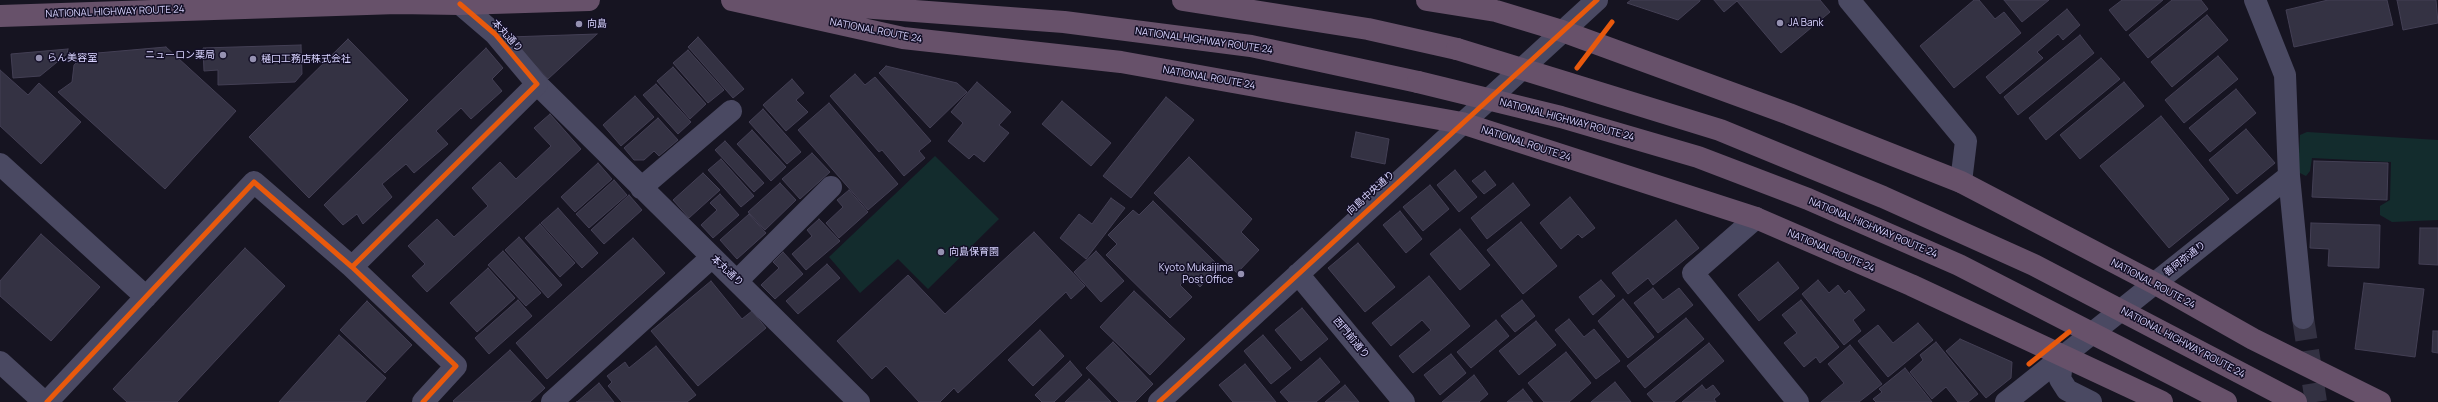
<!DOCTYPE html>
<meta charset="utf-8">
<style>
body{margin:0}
canvas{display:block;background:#161421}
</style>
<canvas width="2438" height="402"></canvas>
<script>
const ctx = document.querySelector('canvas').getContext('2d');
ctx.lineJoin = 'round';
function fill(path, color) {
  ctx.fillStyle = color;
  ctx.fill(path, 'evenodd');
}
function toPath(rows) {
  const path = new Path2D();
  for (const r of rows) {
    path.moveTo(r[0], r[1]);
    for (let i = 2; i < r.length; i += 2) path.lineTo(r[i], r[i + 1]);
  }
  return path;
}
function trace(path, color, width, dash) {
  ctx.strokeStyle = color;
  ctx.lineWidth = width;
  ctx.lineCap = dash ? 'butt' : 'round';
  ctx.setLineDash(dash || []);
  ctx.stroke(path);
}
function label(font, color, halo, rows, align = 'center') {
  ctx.font = font + ' Manrope,"Noto Sans JP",sans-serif';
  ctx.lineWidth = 3;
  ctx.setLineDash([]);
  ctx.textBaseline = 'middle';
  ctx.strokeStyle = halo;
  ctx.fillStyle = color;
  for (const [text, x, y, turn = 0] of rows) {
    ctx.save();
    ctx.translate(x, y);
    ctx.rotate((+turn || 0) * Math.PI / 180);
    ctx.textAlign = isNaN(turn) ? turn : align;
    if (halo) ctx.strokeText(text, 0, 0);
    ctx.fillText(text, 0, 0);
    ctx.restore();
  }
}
const green = toPath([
 [2307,132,2438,140,2438,220,2392,222,2380,215,2380,206,2390,200,2391,162,2312,158,2310,171,2306,176,2298,172,2300,135],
 [935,156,999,219,928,289,898,259,860,293,829,257]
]);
const building = toPath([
 [1631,0,1700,0,1700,1,1678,20,1627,3,1631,0],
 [1714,0,1820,0,1830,12,1781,53,1737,1,1724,12,1714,0],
 [1974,0,1979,0,1995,19,2004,12,2021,33,1954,88,1920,46,1974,0],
 [2004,0,2049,0,2022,22,2004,0],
 [2122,0,2163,0,2126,31,2109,10,2122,0],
 [2172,0,2201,0,2208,9,2148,58,2129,35,2172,0],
 [2328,0,2387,0,2393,25,2294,47,2286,10,2328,0],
 [2397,0,2436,0,2438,23,2403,30,2397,0],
 [2067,9,2080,25,2063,40,2058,34,2037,52,2043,58,2000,94,1986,77,2067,9],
 [2207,15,2228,40,2172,87,2151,62,2207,15],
 [597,34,548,79,509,37,597,34],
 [2080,35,2094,53,2018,115,2004,97,2080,35],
 [698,37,744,89,733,98,688,47,698,37],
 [348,39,408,100,309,198,249,137,348,39],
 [301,45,302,74,295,82,218,85,218,70,204,71,203,48,301,45],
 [166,47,236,111,165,189,58,92,72,82,74,65,86,54,166,47],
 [486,48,503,68,492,79,502,91,471,119,461,108,436,131,448,144,414,173,406,164,382,184,392,197,363,224,357,214,343,225,324,205,486,48],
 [68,49,67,54,40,76,13,78,11,54,68,49],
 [688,50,724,90,708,103,673,63,688,50],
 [2218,56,2238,79,2184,123,2165,100,2218,56],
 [2101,58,2120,79,2046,140,2029,118,2101,58],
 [886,66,957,83,967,92,930,128,879,73,886,66],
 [673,67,706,104,690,119,657,81,673,67],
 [0,70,28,95,39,83,81,122,41,164,0,126,0,70],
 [855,74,865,85,875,77,931,141,919,151,925,158,904,176,882,150,879,152,830,96,855,74],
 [792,79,804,93,796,100,808,112,786,131,763,105,792,79],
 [977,82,1011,112,999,125,1009,133,984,162,974,154,969,159,948,141,963,123,951,112,977,82],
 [2124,82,2144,106,2080,159,2060,135,2124,82],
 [656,84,691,122,678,134,643,95,656,84],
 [2236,89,2256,113,2210,152,2189,128,2236,89],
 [635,96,654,117,621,146,603,125,635,96],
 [1166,97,1194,120,1131,198,1103,176,1166,97],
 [1062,101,1111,143,1091,166,1042,124,1062,101],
 [829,103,898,184,868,210,798,130,829,103],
 [763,109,801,152,787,164,749,122,763,109],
 [550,114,581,149,427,292,412,276,425,264,408,246,437,219,454,237,488,206,472,188,500,162,516,179,551,146,534,128,550,114],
 [2161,116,2229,199,2169,248,2100,166,2161,116],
 [658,118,678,140,659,156,654,151,644,160,634,160,624,148,658,118],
 [2246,129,2275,163,2237,194,2209,160,2246,129],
 [752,130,786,167,771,181,737,144,752,130],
 [1356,132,1389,139,1385,164,1351,157,1356,132],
 [725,141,764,183,754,192,715,150,725,141],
 [812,153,830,172,800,199,782,179,812,153],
 [1189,157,1252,219,1241,232,1259,250,1237,273,1154,193,1189,157],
 [721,159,754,196,741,207,708,170,721,159],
 [2314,161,2388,163,2387,200,2312,197,2314,161],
 [598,163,612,179,575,212,561,197,598,163],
 [1455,170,1477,197,1459,212,1437,185,1455,170],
 [1485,171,1496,185,1484,194,1472,181,1485,171],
 [703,173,720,190,689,218,673,200,703,173],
 [614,180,627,195,589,228,576,214,614,180],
 [780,183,796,200,765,230,748,212,780,183],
 [1513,183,1530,205,1487,239,1471,218,1513,183],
 [1430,185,1449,209,1423,231,1403,207,1430,185],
 [849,190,868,212,839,238,826,223,843,207,837,200,849,190],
 [720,194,739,215,713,238,701,225,717,210,710,203,720,194],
 [629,195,642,210,604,244,591,230,629,195],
 [1570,197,1595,228,1582,238,1578,234,1561,249,1540,223,1570,197],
 [1111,198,1125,208,1086,259,1060,238,1079,214,1092,224,1111,198],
 [1153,201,1220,267,1200,287,1189,276,1180,285,1192,297,1170,318,1106,255,1117,244,1108,235,1133,210,1139,215,1153,201],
 [558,208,598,253,582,268,541,223,558,208],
 [1400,211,1422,239,1406,253,1383,225,1400,211],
 [749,214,766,233,737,259,720,240,749,214],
 [819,219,840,241,806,270,792,254,812,236,807,230,819,219],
 [1676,220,1699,248,1653,285,1648,278,1628,294,1612,273,1676,220],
 [1521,222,1557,266,1523,294,1487,250,1521,222],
 [2311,223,2380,225,2379,268,2328,266,2329,249,2310,248,2311,223],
 [540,224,575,263,560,277,525,238,540,224],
 [2420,228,2438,228,2438,265,2419,264,2420,228],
 [1460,229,1490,265,1460,290,1430,254,1460,229],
 [1034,232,1085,286,1071,299,1066,292,958,393,954,388,940,402,919,402,886,366,872,379,837,341,908,275,945,314,1034,232],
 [41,234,100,287,51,341,0,296,0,281,41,234],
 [519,237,562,285,548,298,505,250,519,237],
 [633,238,665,273,547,379,516,343,633,238],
 [1358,243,1395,287,1365,312,1328,268,1358,243],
 [245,248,285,286,177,402,127,402,113,389,245,248],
 [503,251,541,293,526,306,488,265,503,251],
 [1096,251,1124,281,1101,302,1074,272,1096,251],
 [783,252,803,274,775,299,761,285,779,268,773,262,783,252],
 [1778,262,1799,288,1759,321,1738,295,1778,262],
 [827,264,840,278,798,314,786,301,827,264],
 [488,268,515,298,477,332,450,303,488,268],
 [1429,276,1470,326,1413,373,1399,356,1431,330,1422,320,1391,346,1372,323,1429,276],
 [1601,280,1615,296,1593,315,1579,297,1601,280],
 [1818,280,1829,293,1838,285,1845,294,1849,290,1865,310,1853,320,1861,331,1844,345,1802,294,1818,280],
 [711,281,742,319,752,311,766,328,698,386,651,331,711,281],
 [2364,283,2424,289,2415,357,2355,349,2364,283],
 [1653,288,1663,300,1679,288,1693,305,1658,333,1634,303,1653,288],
 [1134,291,1185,339,1150,375,1100,327,1134,291],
 [1623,299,1654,337,1628,358,1598,321,1623,299],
 [518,300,532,316,489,354,475,338,518,300],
 [1522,300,1535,316,1515,332,1501,316,1522,300],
 [1801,300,1839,347,1820,363,1816,357,1804,367,1784,343,1797,333,1782,315,1801,300],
 [367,301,412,345,385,373,340,330,367,301],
 [1302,308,1328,339,1301,361,1275,330,1302,308],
 [1686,318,1704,339,1645,388,1627,366,1686,318],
 [1569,319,1584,337,1594,329,1620,361,1596,379,1555,330,1569,319],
 [1496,320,1509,336,1471,368,1457,352,1496,320],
 [1536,321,1556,345,1519,375,1499,351,1536,321],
 [1918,323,1933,340,1888,377,1858,341,1878,325,1893,343,1918,323],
 [1040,330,1064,356,1033,386,1008,360,1040,330],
 [2433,331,2438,331,2438,353,2432,352,2433,331],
 [339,335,386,378,365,402,279,402,339,335],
 [1263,335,1291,368,1271,384,1244,351,1263,335],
 [1960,339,2012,362,2011,378,1986,398,1946,351,1960,339],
 [1113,342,1153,384,1135,402,1119,402,1086,368,1113,342],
 [1936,342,1978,394,1968,402,1958,402,1946,387,1932,399,1910,372,1923,360,1920,355,1936,342],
 [1709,343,1724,361,1674,402,1654,402,1647,394,1709,343],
 [1850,345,1882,384,1859,402,1821,402,1844,383,1828,364,1850,345],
 [656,346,696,395,687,402,622,402,608,386,612,382,607,376,625,362,629,368,656,346],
 [510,350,545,388,530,402,454,402,453,401,510,350],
 [1566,352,1591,383,1569,402,1544,402,1528,383,1566,352],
 [1451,354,1466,373,1440,395,1424,375,1451,354],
 [1320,358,1340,382,1316,402,1289,402,1280,392,1320,358],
 [1070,361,1082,375,1054,402,1042,402,1035,395,1070,361],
 [1245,364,1276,402,1233,402,1219,385,1245,364],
 [1905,368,1932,402,1876,402,1873,399,1882,392,1879,389,1905,368],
 [1474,375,1488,394,1479,402,1442,402,1474,375],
 [1089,379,1111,402,1065,402,1089,379],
 [1615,382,1631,402,1591,402,1615,382],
 [599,383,614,402,576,402,577,402,599,383],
 [1345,385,1359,402,1325,402,1345,385],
 [1702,385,1706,390,1713,385,1720,394,1714,399,1716,402,1682,402,1702,385],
 [1523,389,1533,402,1507,402,1523,389]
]);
const streetTunnel = toPath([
 [2303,318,2316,402]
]);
const lane = toPath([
 [537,84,859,402],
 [641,188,731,111],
 [737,281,831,187],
 [552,402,712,257]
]);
const street = toPath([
 [1849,0,1966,141,1961,182],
 [2255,0,2285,75,2289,176,2303,318],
 [0,164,146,297],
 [1756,218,1693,273,1798,402],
 [1298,274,1404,402],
 [2063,355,2060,379,2067,390,2091,402],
 [0,362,44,402],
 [47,402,254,182,352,267],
 [423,402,456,366,352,267,537,84,495,34,460,4],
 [1159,402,1597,0],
 [2006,402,2289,176]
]);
const highway = toPath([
 [732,0,903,38,1121,62,1462,123,1756,218,1911,285,2162,402],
 [1183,0,1368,29,1457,49],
 [1427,0,1496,11,1562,31,1789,114,1961,182,2154,283,2253,339,2380,402],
 [793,2,1064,22,1251,46,1418,82],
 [0,16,397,3,460,4,589,0]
]);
const highwayBridge = toPath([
 [1457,49,1720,130,1883,197,2034,265,2296,402],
 [1418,82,1561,117,1698,157,1808,199,1959,265,2226,402]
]);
const cycleway = toPath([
 [1577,68,1612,22],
 [2029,364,2069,332],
 [47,402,254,182,352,267],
 [423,402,456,366,352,267,537,84,495,34,460,4],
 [1159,402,1597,0]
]);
const markers = [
 [1780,23,4,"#9591b1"],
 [579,24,4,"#9591b1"],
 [223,55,4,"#9591b1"],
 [39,58,4,"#9591b1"],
 [253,59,4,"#9591b1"],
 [941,252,4,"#9591b1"],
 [1241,274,4,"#9591b1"]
];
const streetNames = [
 ["NATIONAL HIGHWAY ROUTE 24",115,12,-2],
 ["NATIONAL ROUTE 24",876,31,11],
 ["本丸通り",507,36,47],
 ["NATIONAL HIGHWAY ROUTE 24",1204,41,8],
 ["NATIONAL ROUTE 24",1209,78,10],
 ["NATIONAL HIGHWAY ROUTE 24",1567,120,15],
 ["NATIONAL ROUTE 24",1526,144,18],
 ["向島中央通り",1371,193,-42],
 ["NATIONAL HIGHWAY ROUTE 24",1873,228,23],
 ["NATIONAL ROUTE 24",1831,251,23],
 ["善阿弥通り",2185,259,-38],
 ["本丸通り",727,271,43],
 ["NATIONAL ROUTE 24",2153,284,28],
 ["西門前通り",1351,338,50],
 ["NATIONAL HIGHWAY ROUTE 24",2183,343,28]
];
const poiNames = [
 ["JA Bank",1788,23],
 ["向島",587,24],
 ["ニューロン薬局",215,55,"right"],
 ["らん美容室",47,58],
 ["樋口工務店株式会社",261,59],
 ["向島保育園",949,252],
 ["Kyoto Mukaijima",1233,268,"right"],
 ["Post Office",1233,280,"right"]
];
fill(green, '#132c2d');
fill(building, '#343243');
trace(building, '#433f54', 1);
trace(streetTunnel, '#333142', 22, [22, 11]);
trace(lane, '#4a4962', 22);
trace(street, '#4a4962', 22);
trace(highway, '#67516a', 22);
trace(highwayBridge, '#67516a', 22);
trace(cycleway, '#e8590c', 5);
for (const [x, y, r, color] of markers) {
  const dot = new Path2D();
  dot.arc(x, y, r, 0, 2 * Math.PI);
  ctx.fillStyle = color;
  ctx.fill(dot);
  trace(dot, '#130f26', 1.5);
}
label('10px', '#d9d4ff', '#130f26', streetNames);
label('10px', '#d9d4ff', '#130f26', poiNames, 'left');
</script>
